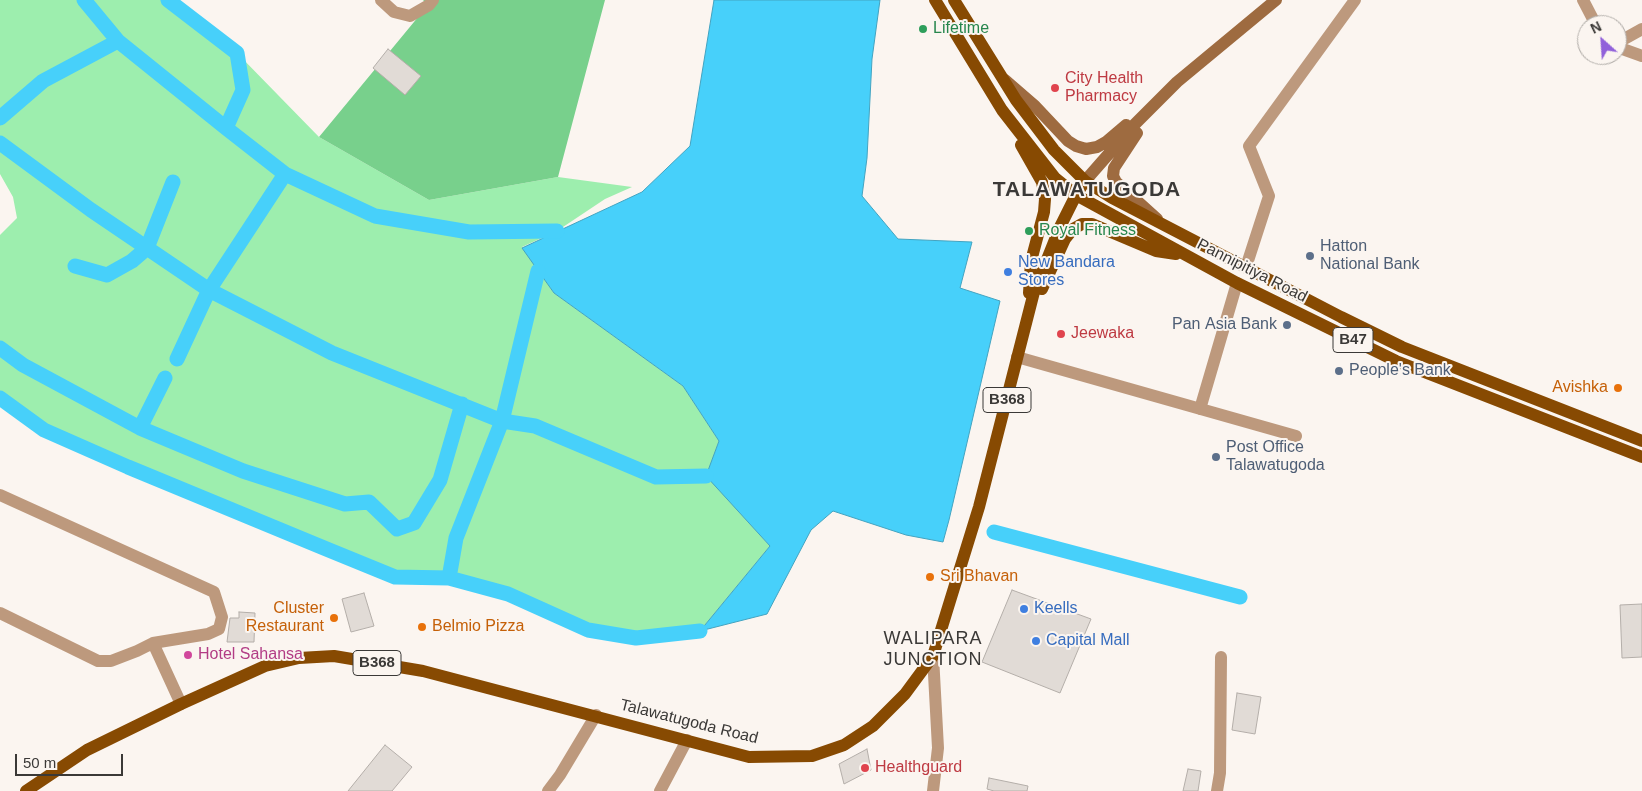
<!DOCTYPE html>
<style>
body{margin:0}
#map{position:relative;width:1642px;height:791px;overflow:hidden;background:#fbf5f0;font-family:Helvetica,sans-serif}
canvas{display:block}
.north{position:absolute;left:1577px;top:15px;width:50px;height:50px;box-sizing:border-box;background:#fbf5f0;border:1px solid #aeaaa6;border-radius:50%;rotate:334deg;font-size:14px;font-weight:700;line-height:20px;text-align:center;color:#3b3937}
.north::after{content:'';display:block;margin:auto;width:18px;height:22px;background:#9161da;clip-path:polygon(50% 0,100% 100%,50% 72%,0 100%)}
.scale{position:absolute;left:15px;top:754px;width:108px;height:22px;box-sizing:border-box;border:2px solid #3b3937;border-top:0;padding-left:6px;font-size:15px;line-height:18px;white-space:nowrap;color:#3b3937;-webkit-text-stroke:4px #fbf5f0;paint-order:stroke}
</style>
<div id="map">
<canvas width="1642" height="791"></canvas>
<div class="north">N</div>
<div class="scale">50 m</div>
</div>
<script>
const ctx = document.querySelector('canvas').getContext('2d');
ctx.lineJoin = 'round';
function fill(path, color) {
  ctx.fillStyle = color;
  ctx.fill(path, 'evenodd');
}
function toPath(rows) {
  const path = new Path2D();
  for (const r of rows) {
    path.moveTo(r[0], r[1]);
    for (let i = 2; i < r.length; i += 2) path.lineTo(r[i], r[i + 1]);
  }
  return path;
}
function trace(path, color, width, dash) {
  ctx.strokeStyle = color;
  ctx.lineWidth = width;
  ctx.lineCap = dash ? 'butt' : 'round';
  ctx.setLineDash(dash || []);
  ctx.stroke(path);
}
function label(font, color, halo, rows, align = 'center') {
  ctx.font = font + ' Helvetica,sans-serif';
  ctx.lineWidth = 4;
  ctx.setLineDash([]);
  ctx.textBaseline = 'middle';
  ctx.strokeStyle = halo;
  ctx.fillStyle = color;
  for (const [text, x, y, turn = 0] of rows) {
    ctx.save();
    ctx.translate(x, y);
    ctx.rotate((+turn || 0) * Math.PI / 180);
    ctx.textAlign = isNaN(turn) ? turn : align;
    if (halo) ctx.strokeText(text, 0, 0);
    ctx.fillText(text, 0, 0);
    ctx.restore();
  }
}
const green = toPath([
 [0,0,168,0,237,53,319,137,429,200,558,177,632,187,605,199,557,231,522,247,554,293,683,386,719,441,707,476,770,546,700,631,636,638,588,630,508,594,449,578,395,577,128,467,44,430,0,398,0,235,17,218,13,197,0,174]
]);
const forest = toPath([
 [423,0,605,0,558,177,429,200,319,137,428,5]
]);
const water = toPath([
 [714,0,880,0,872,59,867,158,862,196,898,239,972,242,960,288,1000,301,949,520,943,542,906,535,833,511,811,530,767,614,700,631,770,546,706,476,719,441,683,386,554,293,522,248,642,192,690,146,714,0]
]);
const canal = toPath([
 [84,0,118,41,226,128,285,174,375,216,469,232,557,231],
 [168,0,237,53,243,90,226,128],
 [0,118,43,81,118,41],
 [0,143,91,210,209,290,332,353,502,421,535,426,656,477,706,476],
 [75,266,107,275,132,261,147,248,173,182],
 [538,271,502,421,456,538,449,578,508,594,588,630,636,638,700,631],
 [0,348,23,365,140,428,243,471,345,504,369,502,397,529,414,523,440,480,462,404],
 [177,359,209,290,285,174],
 [0,398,44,430,128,467,324,548,395,577,449,578],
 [140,428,165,378],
 [994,532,1240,597]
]);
const building = toPath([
 [388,49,421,76,405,95,373,68,388,49],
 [1012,590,1091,619,1060,693,982,662,1012,590],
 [364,593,374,626,351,632,342,599,364,593],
 [1642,604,1642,657,1622,658,1620,605,1642,604],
 [239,612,255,613,254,642,227,642,230,618,239,618,239,612],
 [1237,693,1261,697,1255,734,1232,730,1237,693],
 [385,745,412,767,392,791,348,791,385,745],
 [867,749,871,770,844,784,839,764,867,749],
 [1188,769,1201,771,1198,791,1183,791,1188,769],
 [989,778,1028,786,1027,791,994,791,987,789,989,778]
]);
const street = toPath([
 [381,0,394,12,410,16,429,5,433,0],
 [1583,0,1596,25],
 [1617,43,1642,29],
 [1617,47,1642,56],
 [1246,267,1269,196,1249,146,1355,0],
 [1017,357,1296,436],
 [1200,409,1237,283],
 [0,495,214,592,222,617,219,629,208,634,153,643,137,651,111,661,98,661,0,613],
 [153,643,181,704],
 [933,656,938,748,933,791],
 [548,791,560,775,596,715],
 [660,791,687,740],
 [1217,791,1220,773,1221,657]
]);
const secondary = toPath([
 [1005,80,1035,106,1068,141,1076,146,1086,149,1097,147,1106,142,1126,125],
 [1137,133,1114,168,1113,176,1116,182,1157,219],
 [1085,181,1135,124,1177,82,1276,0]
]);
const primary = toPath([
 [935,0,1002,110,1055,178,1076,195,1237,283,1396,361,1642,457],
 [954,0,1016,100,1054,150,1085,181,1112,198,1341,317,1402,347,1642,441],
 [1021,145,1042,182,1045,199,1044,212,1031,261,1029,293],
 [1042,289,1065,239,1073,229,1082,224,1092,224,1156,251,1176,254],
 [26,791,87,750,181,704,265,666,299,658,334,656,423,671,749,757,812,756,844,745,873,726,905,694,933,656,979,507,1034,292,1060,227,1076,195,1085,181]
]);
const markers = [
 [923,29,5,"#2e9e5b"],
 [1055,88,5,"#e0444e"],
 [1029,231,5,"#2e9e5b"],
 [1310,256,5,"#5c6f8a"],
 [1008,272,5,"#3f7fe0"],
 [1287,325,5,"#5c6f8a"],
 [1061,334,5,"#e0444e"],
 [1339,371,5,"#5c6f8a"],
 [1618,388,5,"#e8710a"],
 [1216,457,5,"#5c6f8a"],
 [930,577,5,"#e8710a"],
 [1024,609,5,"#3f7fe0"],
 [334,618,5,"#e8710a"],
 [422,627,5,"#e8710a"],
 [1036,641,5,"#3f7fe0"],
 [188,655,5,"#d1479c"],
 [865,768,5,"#e0444e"]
];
const shields = [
 [1353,340,40],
 [1007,400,48],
 [377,663,48]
];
const shieldNames = [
 ["B47",1353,340],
 ["B368",1007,400],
 ["B368",377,663]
];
const leisureNames = [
 ["Lifetime",933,29],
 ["Royal Fitness",1039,231]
];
const healthNames = [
 ["City Health",1065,79],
 ["Pharmacy",1065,97],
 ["Jeewaka",1071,334],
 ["Healthguard",875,768]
];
const serviceNames = [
 ["Hatton",1320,247],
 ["National Bank",1320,265],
 ["Pan Asia Bank",1277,325,"right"],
 ["People's Bank",1349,371],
 ["Post Office",1226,448],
 ["Talawatugoda",1226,466]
];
const shopNames = [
 ["New Bandara",1018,263],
 ["Stores",1018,281],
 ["Keells",1034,609],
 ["Capital Mall",1046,641]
];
const streetNames = [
 ["Pannipitiya Road",1252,271,27],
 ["Talawatugoda Road",689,722,14]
];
const foodNames = [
 ["Avishka",1608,388],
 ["Sri Bhavan",940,577,"left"],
 ["Cluster",324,609],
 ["Restaurant",324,627],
 ["Belmio Pizza",432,627,"left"]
];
const hotelNames = [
 ["Hotel Sahansa",198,655]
];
const neighbourhoodNames = [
 ["WALIPARA",933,639],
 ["JUNCTION",933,660]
];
const districtNames = [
 ["TALAWATUGODA",1087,190]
];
fill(green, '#9deeae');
fill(forest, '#78d08c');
fill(water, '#47d0fa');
trace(water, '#43a3c0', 1);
trace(canal, '#47d0fa', 15);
fill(building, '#e1dbd6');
trace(building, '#b4aea9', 1);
trace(street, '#bd997d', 12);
trace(secondary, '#9e6b40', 12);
trace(primary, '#874a02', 12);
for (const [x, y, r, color] of markers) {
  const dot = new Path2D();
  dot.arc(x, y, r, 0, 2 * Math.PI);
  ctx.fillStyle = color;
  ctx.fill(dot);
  trace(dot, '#fbf5f0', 2);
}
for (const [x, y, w] of shields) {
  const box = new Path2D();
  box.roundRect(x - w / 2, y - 12.5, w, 25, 4);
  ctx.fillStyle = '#fbf5f0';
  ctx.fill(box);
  trace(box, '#3b3937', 1);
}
label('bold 15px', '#3b3937', null, shieldNames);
label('16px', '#27864d', '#fbf5f0', leisureNames, 'left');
label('16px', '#be3a42', '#fbf5f0', healthNames, 'left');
label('16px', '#4e5e75', '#fbf5f0', serviceNames, 'left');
label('16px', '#366cbe', '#fbf5f0', shopNames, 'left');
label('16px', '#3b3937', '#fbf5f0', streetNames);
label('16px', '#c56008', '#fbf5f0', foodNames, 'right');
label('16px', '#b23c85', '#fbf5f0', hotelNames, 'left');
ctx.letterSpacing = '1px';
label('18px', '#3b3937', '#fbf5f0', neighbourhoodNames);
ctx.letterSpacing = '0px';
ctx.letterSpacing = '1px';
label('bold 21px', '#3b3937', '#fbf5f0', districtNames);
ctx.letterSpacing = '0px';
</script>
